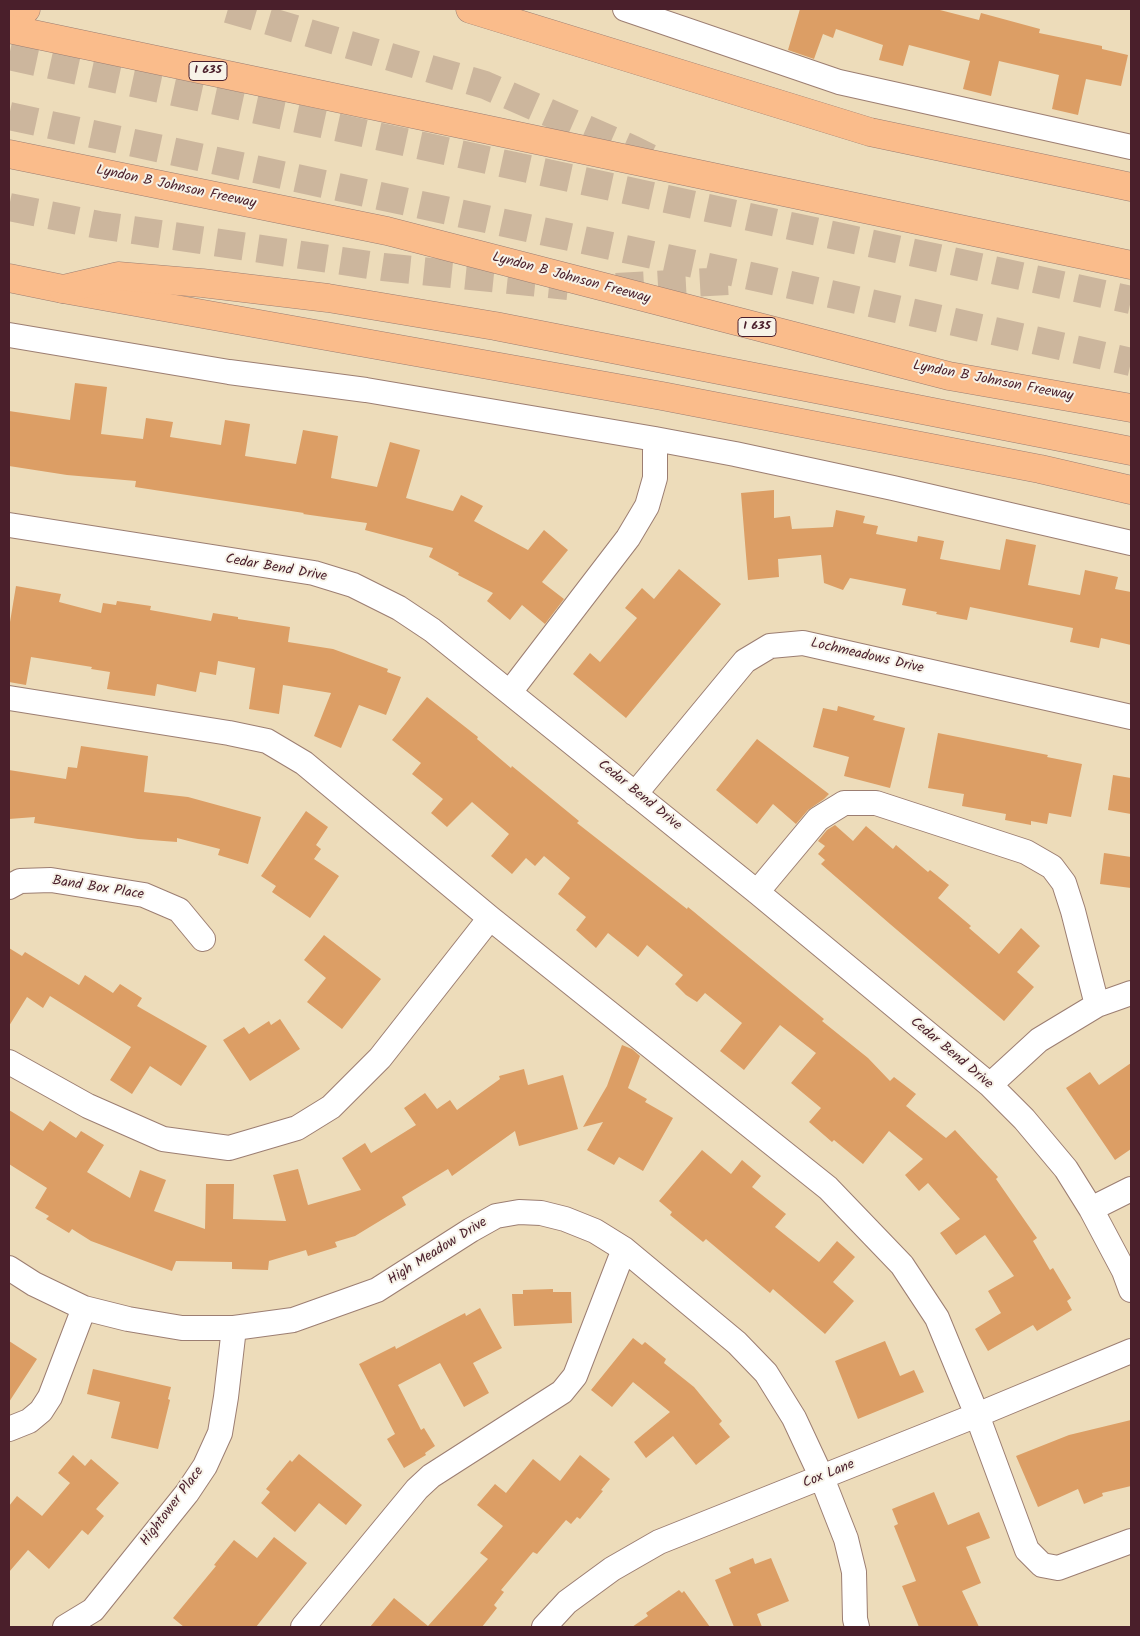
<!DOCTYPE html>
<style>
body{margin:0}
#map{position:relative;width:1140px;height:1636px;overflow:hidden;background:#eddcba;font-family:Kalam,sans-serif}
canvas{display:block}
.frame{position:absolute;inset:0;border:10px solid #4a1f2b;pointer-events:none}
</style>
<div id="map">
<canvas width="1140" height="1636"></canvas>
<div class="frame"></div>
</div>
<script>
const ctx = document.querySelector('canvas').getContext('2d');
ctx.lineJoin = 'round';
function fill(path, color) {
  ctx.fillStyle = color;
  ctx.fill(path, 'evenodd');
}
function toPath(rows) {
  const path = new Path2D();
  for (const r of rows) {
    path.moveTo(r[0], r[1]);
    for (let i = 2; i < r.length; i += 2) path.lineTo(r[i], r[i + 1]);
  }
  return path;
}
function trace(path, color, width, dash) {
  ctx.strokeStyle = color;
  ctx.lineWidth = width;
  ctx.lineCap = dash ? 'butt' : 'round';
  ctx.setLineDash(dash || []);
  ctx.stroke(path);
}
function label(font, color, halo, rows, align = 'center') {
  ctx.font = font + ' Kalam,sans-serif';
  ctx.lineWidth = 4;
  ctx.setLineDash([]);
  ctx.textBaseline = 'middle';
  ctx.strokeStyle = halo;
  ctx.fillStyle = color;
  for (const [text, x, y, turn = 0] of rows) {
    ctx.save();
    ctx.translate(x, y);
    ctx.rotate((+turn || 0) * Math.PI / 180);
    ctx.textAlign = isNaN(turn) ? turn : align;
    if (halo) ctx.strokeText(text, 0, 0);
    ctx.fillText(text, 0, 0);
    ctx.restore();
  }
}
const building = toPath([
 [800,9,936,9,979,20,981,13,1040,29,1039,33,1102,46,1102,49,1128,55,1121,86,1086,79,1078,115,1052,109,1059,75,999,61,991,96,963,89,970,61,909,45,903,66,879,60,883,45,836,29,833,38,823,34,814,59,788,50],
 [75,383,107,387,101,434,143,439,146,418,173,422,170,437,221,445,225,420,250,424,245,456,296,464,303,430,338,436,331,478,377,487,390,442,420,450,406,498,453,511,461,495,483,506,474,521,528,550,544,530,568,550,542,582,564,599,545,624,522,605,510,620,487,601,493,593,458,575,459,573,429,557,433,548,365,530,367,523,303,514,304,513,135,487,136,481,67,475,9,466,9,411,70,420],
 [774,490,774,518,790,516,792,529,833,527,836,510,865,516,863,523,878,526,876,534,917,542,918,536,944,541,940,559,1000,570,1006,539,1036,545,1028,585,1080,595,1085,570,1118,577,1115,589,1131,592,1131,645,1101,638,1099,648,1070,642,1073,628,970,607,967,620,936,614,937,612,902,605,906,589,850,578,843,590,824,583,821,555,778,559,779,577,748,580,741,493],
 [679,569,721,604,626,718,573,674,590,653,600,662,637,618,625,608,642,588,654,599],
 [16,586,61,594,59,602,101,613,103,603,116,605,117,601,151,606,150,610,211,621,213,613,238,617,238,619,290,627,288,642,333,649,388,669,387,672,401,677,386,715,359,705,341,748,314,736,331,693,283,685,279,714,249,709,255,668,218,661,216,675,200,672,196,692,157,684,155,696,107,689,110,672,91,669,92,667,31,657,26,685,9,682,9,628],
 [427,697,478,737,477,739,511,768,512,766,579,821,577,823,687,909,688,907,824,1019,822,1021,868,1058,890,1081,894,1077,916,1094,906,1106,946,1138,955,1130,998,1177,996,1179,1037,1238,1033,1241,1050,1270,1053,1268,1071,1298,1067,1301,1072,1310,1037,1331,1033,1325,988,1351,975,1329,1001,1313,988,1291,1014,1276,985,1235,956,1255,940,1233,960,1219,928,1183,919,1191,905,1175,923,1159,889,1131,863,1164,834,1140,832,1142,809,1122,821,1108,791,1083,816,1053,780,1025,744,1070,720,1051,742,1023,705,993,697,1002,686,995,675,984,683,975,647,945,638,957,608,933,596,948,576,930,586,917,558,894,570,878,544,856,535,866,526,858,512,874,491,856,509,834,472,802,447,827,431,813,443,799,412,774,421,763,392,740],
 [838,706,875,716,873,720,905,728,890,788,844,776,849,757,813,747,823,708,837,711],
 [938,733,1048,755,1047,757,1082,764,1071,817,1049,813,1047,824,1031,821,1031,825,1005,820,1006,814,962,806,964,794,928,788],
 [757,739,829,794,824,799,808,810,796,824,773,804,757,824,716,790],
 [81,746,148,756,144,792,188,797,261,817,248,864,218,855,220,849,177,838,177,842,138,839,34,823,35,817,9,819,9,770,66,779,68,767,77,768],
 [1113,775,1131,778,1131,814,1108,810],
 [306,811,328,827,316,845,321,849,314,859,339,876,310,918,272,892,276,886,261,876],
 [835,825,853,841,866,826,893,849,896,845,928,872,930,870,949,885,938,898,971,926,969,928,999,954,1021,928,1040,946,1017,972,1034,987,1004,1021,890,924,821,864,825,860,818,854,825,846,818,841,827,830],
 [1104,853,1131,857,1131,888,1100,884],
 [324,935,381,979,342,1029,307,1002,326,978,304,960],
 [9,948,22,956,25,952,79,985,85,975,113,993,120,984,142,998,137,1006,207,1046,181,1086,150,1066,132,1094,110,1080,131,1047,50,996,43,1008,27,997,9,1026],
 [280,1019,300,1049,250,1081,223,1040,244,1027,249,1034,269,1021,271,1025],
 [622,1045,632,1049,640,1056,628,1088,647,1099,645,1102,673,1118,643,1171,619,1157,614,1165,587,1150,603,1122,583,1127,607,1086],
 [1131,1063,1131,1149,1115,1160,1066,1088,1090,1072,1099,1085],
 [524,1069,528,1085,563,1075,578,1129,519,1146,515,1131,452,1176,448,1169,402,1197,406,1205,355,1236,335,1242,337,1247,308,1256,306,1250,269,1261,268,1270,232,1269,232,1262,176,1261,172,1271,91,1241,72,1229,69,1233,46,1219,49,1216,35,1208,47,1188,9,1164,9,1110,43,1131,50,1121,76,1138,81,1131,104,1145,87,1172,130,1198,140,1170,166,1180,154,1211,205,1229,206,1184,234,1184,233,1219,286,1221,273,1175,298,1169,308,1205,361,1190,342,1158,365,1143,371,1153,416,1125,404,1108,425,1093,437,1109,450,1100,457,1110,500,1079,499,1076],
 [702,1150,731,1174,742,1160,761,1176,752,1187,786,1214,775,1227,819,1262,837,1241,855,1257,833,1282,854,1301,825,1334,773,1289,770,1293,706,1239,703,1242,670,1215,672,1212,659,1201],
 [553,1289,553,1292,571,1292,572,1323,514,1326,512,1294,523,1294,523,1290],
 [480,1308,502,1348,473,1363,489,1393,464,1407,440,1363,398,1385,421,1430,424,1428,435,1446,425,1453,426,1455,404,1468,387,1439,395,1434,359,1364,395,1346,396,1349,465,1313,466,1316],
 [633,1338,642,1345,645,1342,666,1359,664,1363,694,1387,722,1421,719,1424,730,1437,696,1465,673,1436,646,1458,634,1442,670,1412,633,1382,612,1407,591,1390],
 [9,1341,37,1359,9,1402],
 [885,1341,900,1376,914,1370,924,1392,858,1419,835,1361],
 [93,1369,171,1387,168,1399,170,1400,158,1449,111,1438,120,1402,87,1394],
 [1131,1420,1131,1486,1102,1493,1103,1496,1084,1504,1078,1489,1038,1507,1016,1456,1069,1435],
 [299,1454,362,1505,346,1525,319,1503,295,1532,261,1503,270,1492,266,1489,290,1460,292,1462],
 [73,1455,85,1466,91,1459,119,1483,96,1509,104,1516,88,1535,82,1530,49,1569,28,1550,9,1572,9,1506,17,1496,42,1516,70,1483,58,1473],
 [580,1455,610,1479,601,1490,603,1491,580,1519,577,1517,571,1524,566,1520,537,1554,533,1552,501,1590,504,1592,494,1605,497,1608,482,1627,370,1627,394,1598,428,1626,488,1559,480,1553,503,1526,477,1505,495,1484,506,1493,533,1459,560,1481],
 [934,1492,948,1525,979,1512,990,1538,966,1547,981,1583,962,1591,979,1627,919,1627,902,1586,916,1581,894,1526,898,1524,892,1509],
 [274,1537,307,1563,256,1627,184,1627,173,1618,216,1566,214,1565,234,1540,257,1558],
 [753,1558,755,1564,771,1558,789,1601,757,1614,762,1627,734,1627,715,1580,731,1573,729,1568],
 [679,1590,682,1593,684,1591,710,1627,632,1627,648,1616,646,1613]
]);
const highwayTunnel = toPath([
 [228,9,485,85,632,149,654,160],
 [9,56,1131,300],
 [9,116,764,279,1131,362],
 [9,207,99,225,383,267,568,286],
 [616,287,728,281]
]);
const minor = toPath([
 [625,9,839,82,1131,147],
 [9,335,229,372,366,390,655,439,735,454,893,488,1131,543],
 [9,525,314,573,353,585,399,608,432,630,757,892,990,1085,1024,1119,1066,1169,1091,1209,1124,1271,1131,1290],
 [510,692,628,538,647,506,655,478,655,439],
 [9,698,229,733,267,741,304,763,490,918,828,1188,902,1265,937,1318,977,1415,1027,1550,1042,1565,1058,1568,1131,1541],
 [635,794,745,661,770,646,803,643,1131,717],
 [9,887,20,881,51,880,144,895,179,910,203,939],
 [757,892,818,819,844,803,876,803,1026,852,1052,867,1064,883,1073,911,1097,1005],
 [9,1062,88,1106,163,1139,229,1148,297,1128,331,1107,380,1058,490,918],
 [990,1085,1039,1040,1097,1005,1131,993],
 [1091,1209,1131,1189],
 [9,1268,34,1284,84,1308,128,1319,182,1328,234,1328,293,1320,377,1290,471,1230,496,1216,519,1212,541,1213,565,1219,595,1231,624,1249,737,1343,766,1373,794,1418,822,1478,846,1539,854,1572,855,1619,857,1627],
 [9,1429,29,1421,41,1411,50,1397,84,1308],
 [65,1627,93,1610,187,1493,205,1466,220,1433,226,1397,234,1328],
 [303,1627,417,1489,431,1476,562,1392,575,1376,624,1249],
 [544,1627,567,1602,612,1569,659,1542,977,1415,1131,1351]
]);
const major = toPath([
 [470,9,870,132,1131,187],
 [9,29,26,9],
 [9,278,63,289,662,396,1040,469,1131,490]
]);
const highway = toPath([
 [9,29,1131,265],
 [9,154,387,231,949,376,1131,408],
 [63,289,118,276,202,283,328,298,495,326,1131,451]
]);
const shields = [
 [208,71,38],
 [757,327,38]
];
const shieldNames = [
 ["I 635",208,71],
 ["I 635",757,327]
];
const streetNames = [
 ["Lyndon B Johnson Freeway",176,188,12],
 ["Lyndon B Johnson Freeway",571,279,15],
 ["Lyndon B Johnson Freeway",993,382,11],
 ["Cedar Bend Drive",276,569,10],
 ["Lochmeadows Drive",867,657,13],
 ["Cedar Bend Drive",639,796,39],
 ["Band Box Place",98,889,9],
 ["Cedar Bend Drive",951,1054,40],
 ["High Meadow Drive",438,1252,-32],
 ["Cox Lane",829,1475,-22],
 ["Hightower Place",173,1507,-53]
];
fill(building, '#dc9e65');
trace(highwayTunnel, '#ccb69d', 28, [28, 14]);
trace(minor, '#9c7e72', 26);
trace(major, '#9c7e72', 29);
trace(highway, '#9c7e72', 29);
trace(minor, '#fff', 24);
trace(major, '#fabc8b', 28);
trace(highway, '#fabc8b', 28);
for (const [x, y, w] of shields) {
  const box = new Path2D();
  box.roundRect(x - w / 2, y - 9.5, w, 19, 4);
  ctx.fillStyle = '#f7f3e8';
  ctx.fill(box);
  trace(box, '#4a1f2b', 1);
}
label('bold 12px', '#4a1f2b', null, shieldNames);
label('14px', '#4a1f2b', '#f7f3e8', streetNames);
</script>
